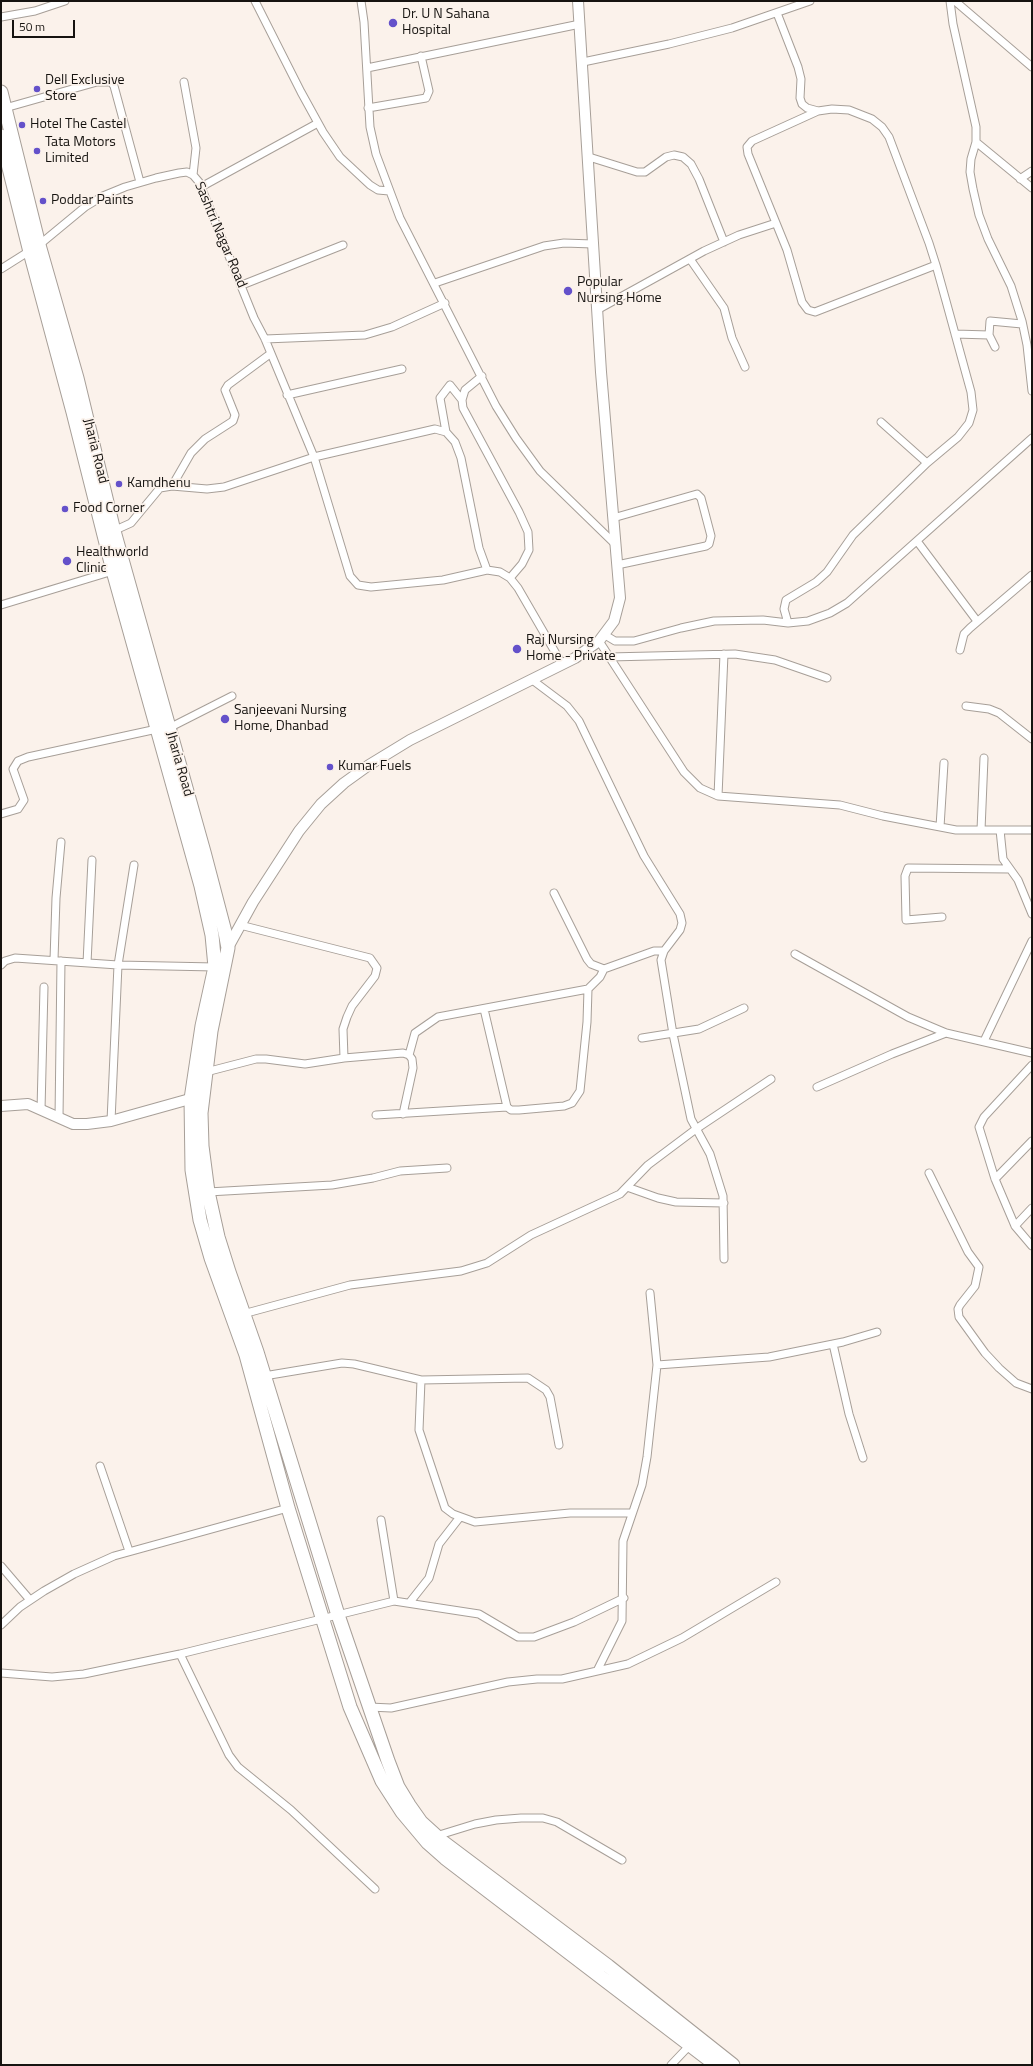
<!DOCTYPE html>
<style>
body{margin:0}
#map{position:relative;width:1033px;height:2066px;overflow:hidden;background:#fbf2eb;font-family:"Titillium Web",sans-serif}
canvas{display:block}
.frame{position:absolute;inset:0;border:2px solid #161310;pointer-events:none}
.scale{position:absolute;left:12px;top:20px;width:63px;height:18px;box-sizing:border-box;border:2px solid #161310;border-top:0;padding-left:5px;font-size:12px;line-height:14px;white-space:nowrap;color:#161310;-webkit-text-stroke:3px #fbf2eb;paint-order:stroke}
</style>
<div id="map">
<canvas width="1033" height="2066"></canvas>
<div class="frame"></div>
<div class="scale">50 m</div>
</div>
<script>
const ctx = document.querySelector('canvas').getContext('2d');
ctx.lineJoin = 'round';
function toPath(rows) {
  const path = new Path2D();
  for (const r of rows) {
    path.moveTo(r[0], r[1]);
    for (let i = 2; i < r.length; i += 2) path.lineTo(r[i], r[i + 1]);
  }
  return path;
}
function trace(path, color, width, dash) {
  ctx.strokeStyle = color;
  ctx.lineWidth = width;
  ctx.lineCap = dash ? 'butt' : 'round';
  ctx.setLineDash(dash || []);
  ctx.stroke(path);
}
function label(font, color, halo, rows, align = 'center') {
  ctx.font = font + ' "Titillium Web",sans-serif';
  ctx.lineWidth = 3.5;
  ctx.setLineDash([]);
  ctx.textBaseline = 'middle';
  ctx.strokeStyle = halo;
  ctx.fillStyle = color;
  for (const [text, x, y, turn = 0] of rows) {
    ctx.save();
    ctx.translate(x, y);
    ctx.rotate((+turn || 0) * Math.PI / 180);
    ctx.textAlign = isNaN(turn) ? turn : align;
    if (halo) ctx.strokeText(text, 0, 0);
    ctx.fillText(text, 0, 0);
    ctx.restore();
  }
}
const street = toPath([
 [255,1,301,92,323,132,340,157,370,185,378,190,389,191],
 [361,1,364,22,370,127,376,154,400,218,496,406,516,438,540,471,615,544],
 [950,1,953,24,976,127,976,142,971,159,970,172,973,189,979,215,988,239,1011,286,1022,321,1027,345,1032,391],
 [955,1,1032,67],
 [777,13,798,67,801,79,800,98,802,104,807,108,818,111],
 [1,17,35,11,65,1],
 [583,62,669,44,732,28,810,1],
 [367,68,580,24],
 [184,82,196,148,193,175],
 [5,108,97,82,111,82,114,86,140,182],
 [368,108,426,98,429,91,421,56],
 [976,142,1032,188],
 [589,157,637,172,645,172,666,157,674,155,683,157,691,164,699,179,724,242],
 [1020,179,1032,171],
 [201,187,318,123],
 [690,259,724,308,732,338,745,367],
 [1,269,39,245,85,207,103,196,125,187,156,178,179,173,187,172,193,175,199,182,254,318,265,339,314,457,350,576,358,585,371,587,443,580,487,570,500,572,510,578,518,588,562,664],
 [435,283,544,246,564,243,593,244],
 [242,285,343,245],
 [597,310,704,251,739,235,776,223],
 [955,334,989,335],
 [265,339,365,335,392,327,445,303],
 [995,347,989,335,990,321,1022,324],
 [482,376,465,390,462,400,463,408,519,512,528,532,529,550,522,564,510,578],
 [287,395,402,369],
 [881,422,927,463],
 [446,432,440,398,450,385,462,400],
 [172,486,191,453,205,439,233,421,235,415,225,390,228,385,270,354],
 [613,518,697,494,701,498,711,536,709,544,706,546,617,565],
 [111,532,131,523,160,488,172,486,207,489,224,487,314,457,435,429,446,432,455,442,461,458,479,548,487,570],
 [917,541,977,621],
 [1,605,113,571],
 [788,623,784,609,786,600,816,582,827,572,853,535,927,463,958,437,969,423,973,410,971,392,946,301,936,265,929,243,889,137,882,127,872,119,849,110,832,109,818,111,752,141,747,147,748,154,787,250,802,302,808,310,815,312,936,265],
 [605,635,615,641,634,641,681,628,714,621,763,620,788,623,808,621,830,613,847,603,1032,438],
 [599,641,684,772,700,788,718,796,840,805,883,816,956,830,1032,830],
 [960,650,964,634,970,628,1032,575],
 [609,657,735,654,775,660,827,678],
 [531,679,567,706,579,721,644,856,680,914,682,923,680,930,664,951,661,960,673,1034,691,1119,710,1154,723,1196,724,1259],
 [966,706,989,709,999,713,1032,739],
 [169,728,232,696],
 [718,796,724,654],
 [1,814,18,809,24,800,13,769,18,761,28,757,157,729],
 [940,827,944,763],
 [981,830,984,758],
 [1000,830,1003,859,1018,880,1032,914],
 [554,893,587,959,591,964,604,969],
 [942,917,906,920,905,876,908,868,1010,869],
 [240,925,370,958,377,968,375,976,352,1006,347,1017,343,1029,344,1058],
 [795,954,908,1017,946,1033,1032,1053],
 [54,960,56,898,61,842],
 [87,963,92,860],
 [1,965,5,961,15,958,118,965,215,967],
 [484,1009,507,1107,511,1110,519,1110,564,1106,572,1103,580,1091,587,1022,588,989],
 [642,1038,699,1029,744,1008],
 [984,1041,1032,941],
 [409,1055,415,1033,438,1017,588,989,600,977,604,969,654,951,664,951],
 [1032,1065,984,1117,979,1127,995,1179,1015,1226,1032,1246],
 [206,1072,256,1059,266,1059,305,1064,344,1058,403,1053,409,1055,412,1059,413,1068,403,1114],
 [817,1087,892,1054,946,1033],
 [41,1110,44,987],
 [376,1115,507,1107],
 [59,1118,61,961],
 [111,1121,118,965,134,865],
 [929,1173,968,1252,979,1267,975,1286,960,1305,958,1309,959,1317,985,1353,999,1368,1016,1383,1032,1389],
 [995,1179,1032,1141],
 [627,1187,658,1198,676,1202,724,1203],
 [208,1192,332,1185,373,1178,400,1171,447,1168],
 [1015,1226,1032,1208],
 [243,1314,350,1285,461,1271,487,1263,531,1235,620,1194,648,1165,696,1129,771,1079],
 [833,1344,849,1414,863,1458],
 [657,1365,769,1357,843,1342,877,1332],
 [264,1376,342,1363,354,1364,421,1380,528,1378,546,1390,550,1397,559,1445],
 [421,1380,419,1430,445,1508,453,1514,475,1522,570,1513,631,1513],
 [100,1466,129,1551],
 [381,1520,394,1601],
 [1,1566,30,1600],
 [410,1602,429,1578,439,1544,460,1517],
 [1,1625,20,1607,44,1591,74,1574,114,1556,288,1508],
 [180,1654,229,1755,238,1767,291,1810,375,1889],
 [597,1671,622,1621,623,1541,642,1485,647,1457,657,1365,650,1293],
 [1,1673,52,1677,84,1674,180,1654,394,1601,479,1614,518,1637,534,1637,574,1622,624,1598],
 [369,1707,391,1708,508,1682,537,1679,562,1679,628,1664,682,1638,776,1582],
 [436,1836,475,1824,496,1820,521,1818,543,1818,557,1822,622,1860],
 [671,2065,690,2045]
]);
const secondary = toPath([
 [226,951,253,902,299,831,321,804,344,783,369,765,410,740,575,658,599,641,614,621,620,598,601,372,578,1],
 [1,1106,28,1104,73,1124,87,1124,111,1121,197,1097]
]);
const highway = toPath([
 [1,92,39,245,77,378,114,531,204,852,225,932,228,948,211,1031,201,1113,202,1146,208,1192,218,1237,229,1272,257,1352,338,1615,388,1761,398,1787,409,1805,421,1822,443,1842,608,1966,733,2065],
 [1,136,30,252,73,412,113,571,201,886,212,935,215,967,202,1026,191,1099,192,1170,200,1220,211,1258,246,1355,288,1508,350,1707,382,1781,402,1812,428,1843,445,1858,716,2065]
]);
const markers = [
 [393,23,5,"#6451ca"],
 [37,89,4,"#6451ca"],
 [22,125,4,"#6451ca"],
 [37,151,4,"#6451ca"],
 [43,201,4,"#6451ca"],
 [568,291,5,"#6451ca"],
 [119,484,4,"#6451ca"],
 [65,509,4,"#6451ca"],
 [67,561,5,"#6451ca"],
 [517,649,5,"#6451ca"],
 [225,719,5,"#6451ca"],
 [330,767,4,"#6451ca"]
];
const poiNames = [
 ["Dr. U N Sahana",402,15],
 ["Hospital",402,31],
 ["Dell Exclusive",45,81],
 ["Store",45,97],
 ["Hotel The Castel",30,125],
 ["Tata Motors",45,143],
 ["Limited",45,159],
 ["Poddar Paints",51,201],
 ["Popular",577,283],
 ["Nursing Home",577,299],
 ["Kamdhenu",127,484],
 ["Food Corner",73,509],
 ["Healthworld",76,553],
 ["Clinic",76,569],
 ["Raj Nursing",526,641],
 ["Home - Private",526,657],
 ["Sanjeevani Nursing",234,711],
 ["Home, Dhanbad",234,727],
 ["Kumar Fuels",338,767]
];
const streetNames = [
 ["Sashtri Nagar Road",220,235,67],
 ["Jharia Road",95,451,76],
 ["Jharia Road",179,764,74]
];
trace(street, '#a79f98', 9);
trace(secondary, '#a79f98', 12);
trace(highway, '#a79f98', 15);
trace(street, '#fff', 7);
trace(secondary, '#fff', 10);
trace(highway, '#fff', 13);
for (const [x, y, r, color] of markers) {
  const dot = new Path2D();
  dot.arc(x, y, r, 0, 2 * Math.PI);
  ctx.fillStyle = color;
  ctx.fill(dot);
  trace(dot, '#fbf2eb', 1.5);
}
label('14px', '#161310', '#fbf2eb', poiNames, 'left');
label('14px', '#161310', '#fbf2eb', streetNames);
</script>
